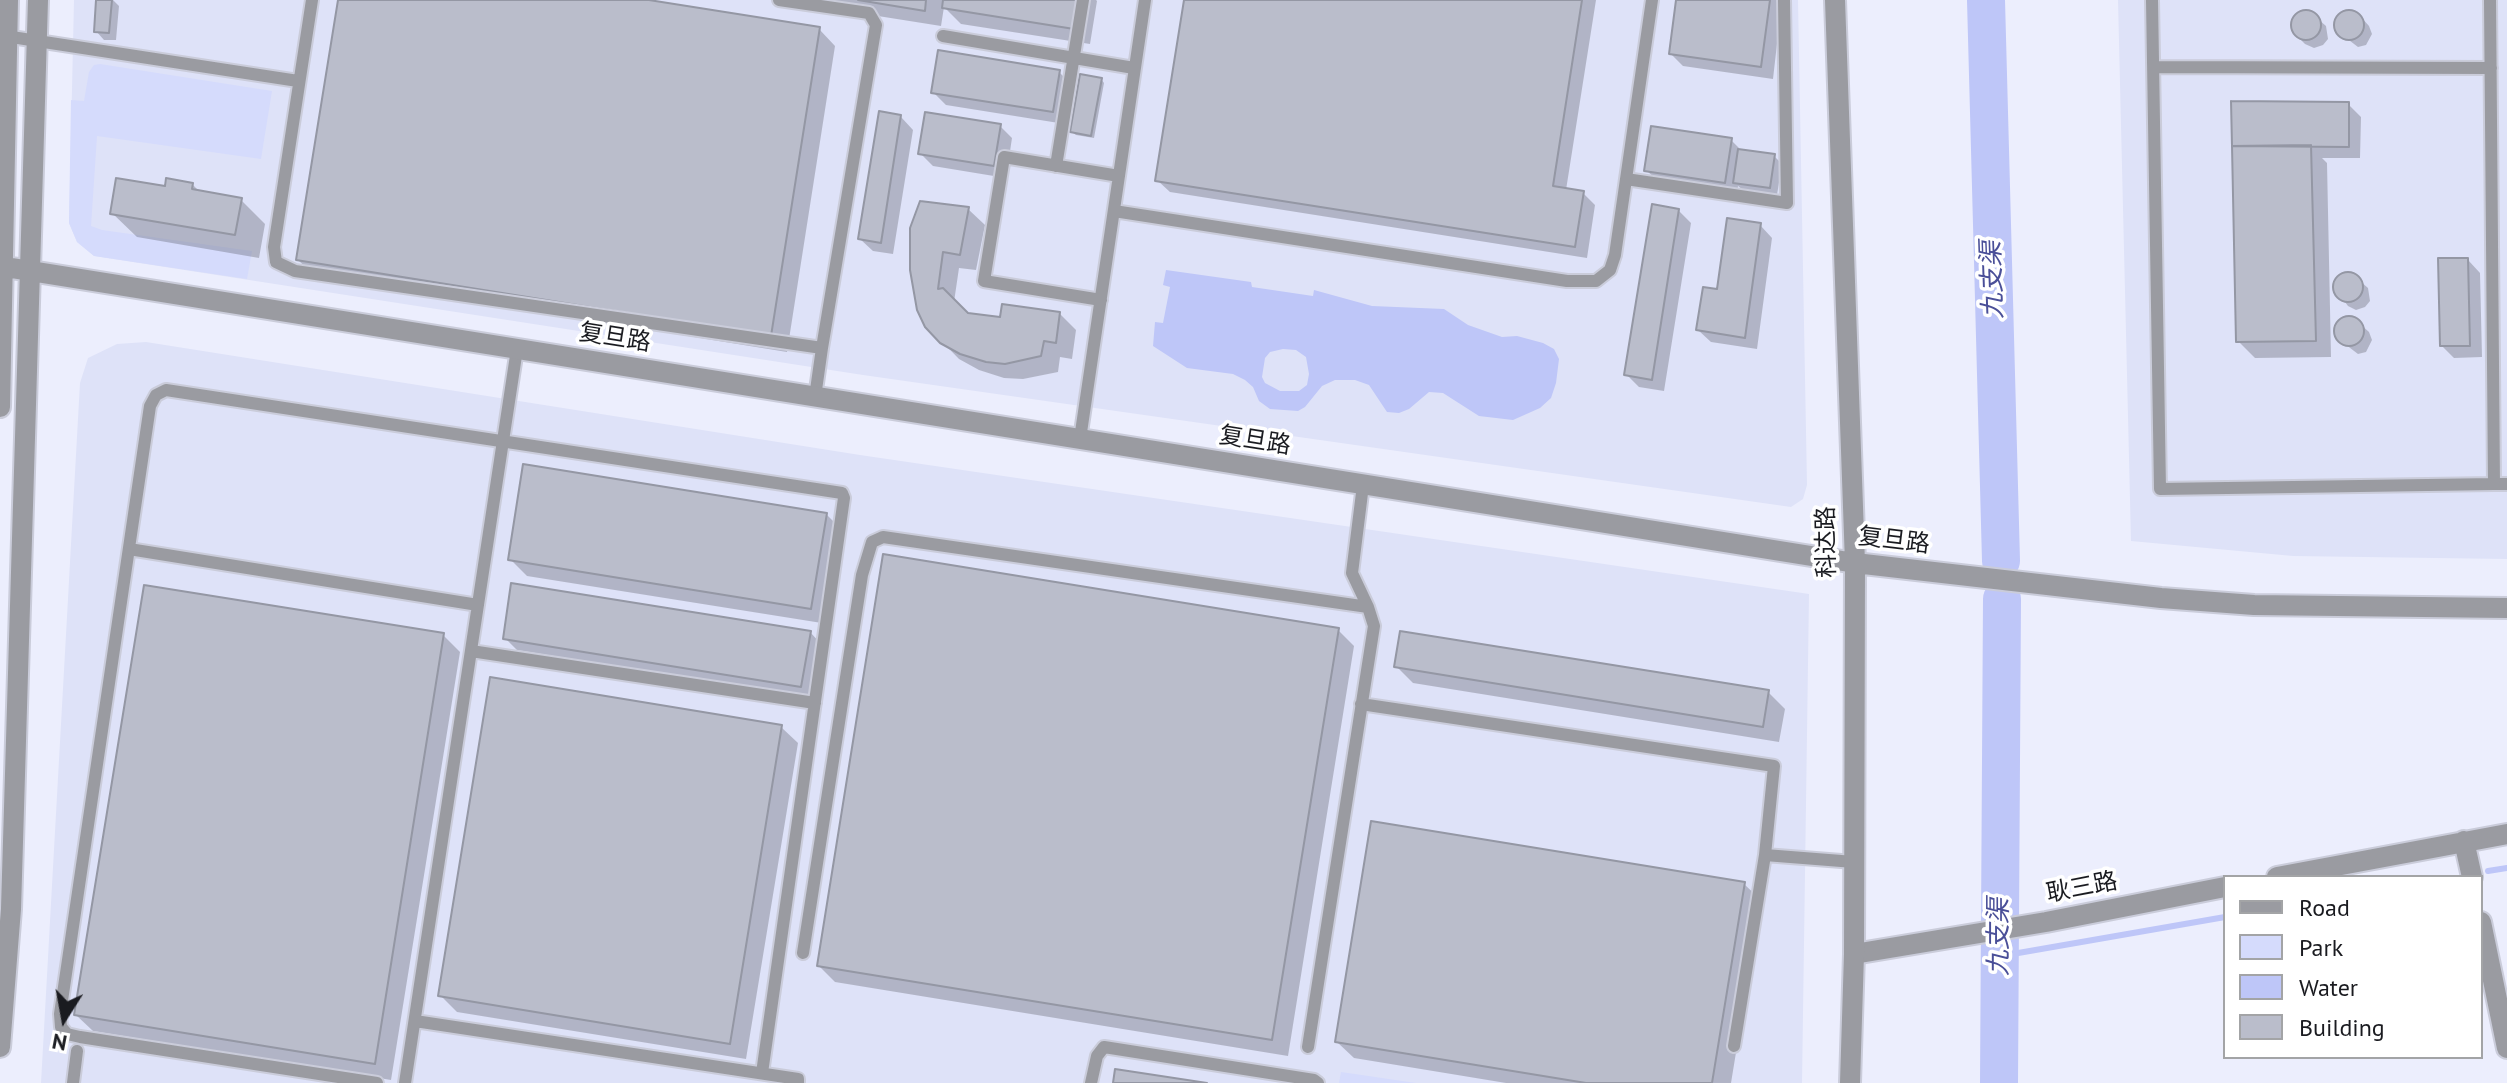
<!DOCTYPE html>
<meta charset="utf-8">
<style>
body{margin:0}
#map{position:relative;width:2507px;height:1083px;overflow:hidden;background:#eceefd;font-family:"PT Sans",sans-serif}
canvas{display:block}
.legend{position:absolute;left:2223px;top:875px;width:260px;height:184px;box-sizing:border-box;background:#fff;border:2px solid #a3a4a6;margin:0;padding:10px 14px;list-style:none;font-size:24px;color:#1a1b20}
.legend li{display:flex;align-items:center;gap:16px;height:40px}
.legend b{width:40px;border:2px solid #a3a4a6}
.north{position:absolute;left:24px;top:979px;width:80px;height:80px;-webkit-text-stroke:6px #fff;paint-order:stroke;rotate:191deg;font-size:22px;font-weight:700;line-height:32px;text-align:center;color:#1a1b20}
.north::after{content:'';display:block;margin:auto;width:28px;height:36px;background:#1a1b20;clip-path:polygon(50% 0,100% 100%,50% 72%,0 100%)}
</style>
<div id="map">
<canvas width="2507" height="1083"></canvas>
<ul class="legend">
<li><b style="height:10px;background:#9a9ba1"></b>Road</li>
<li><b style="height:22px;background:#d5dbfc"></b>Park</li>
<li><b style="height:22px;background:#bec6f8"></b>Water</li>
<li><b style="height:22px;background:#babdcb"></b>Building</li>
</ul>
<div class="north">N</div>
</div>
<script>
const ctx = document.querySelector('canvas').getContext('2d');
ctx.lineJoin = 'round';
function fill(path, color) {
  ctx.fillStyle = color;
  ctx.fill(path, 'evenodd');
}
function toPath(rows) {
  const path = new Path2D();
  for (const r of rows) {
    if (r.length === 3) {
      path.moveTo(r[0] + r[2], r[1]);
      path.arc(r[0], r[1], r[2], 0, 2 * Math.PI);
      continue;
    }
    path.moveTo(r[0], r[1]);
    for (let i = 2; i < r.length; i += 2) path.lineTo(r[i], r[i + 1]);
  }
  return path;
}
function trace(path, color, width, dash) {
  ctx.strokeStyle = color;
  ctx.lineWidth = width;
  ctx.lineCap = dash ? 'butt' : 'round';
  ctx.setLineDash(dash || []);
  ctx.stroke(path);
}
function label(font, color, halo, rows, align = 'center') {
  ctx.font = font + ' "PT Sans","Noto Sans SC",sans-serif';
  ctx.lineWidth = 7;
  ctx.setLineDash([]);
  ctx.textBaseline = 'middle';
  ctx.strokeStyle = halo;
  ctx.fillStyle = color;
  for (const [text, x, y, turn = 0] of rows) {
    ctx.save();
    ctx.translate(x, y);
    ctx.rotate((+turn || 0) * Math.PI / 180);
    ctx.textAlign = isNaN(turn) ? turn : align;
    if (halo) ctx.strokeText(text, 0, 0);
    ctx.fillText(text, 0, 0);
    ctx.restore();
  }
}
const built = toPath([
 [74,0,1798,0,1807,485,1803,499,1791,507,863,375,94,256,77,242,69,223],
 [2118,0,2507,0,2507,559,2293,556,2131,541],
 [146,342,860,455,1809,594,1802,1083,41,1083,80,383,88,358,117,344]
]);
const green = toPath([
 [100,64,272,91,261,159,97,136,91,226,102,230,252,251,247,279,94,256,77,242,69,223,71,100,84,101,89,72,94,65],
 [1341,1072,1416,1083,1339,1083]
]);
const water = toPath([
 [1166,270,1251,282,1252,287,1313,296,1314,290,1372,306,1444,309,1468,325,1502,337,1517,336,1543,343,1554,349,1559,359,1556,383,1551,398,1540,408,1513,420,1479,416,1443,393,1429,392,1409,409,1399,413,1387,412,1369,385,1355,380,1335,380,1322,386,1305,407,1298,411,1270,409,1259,401,1253,387,1245,380,1233,374,1187,368,1153,346,1155,322,1163,323,1170,287,1163,285],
 [1283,349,1296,350,1306,357,1309,374,1307,385,1299,391,1280,391,1265,383,1262,377,1265,358,1270,352]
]);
const shadow = toPath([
 [98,0,113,0,119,6,116,40,104,40,96,31],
 [340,0,636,0,819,29,835,46,787,352,315,276,298,260],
 [777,0,1096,0,1097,1,1090,44,961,24,944,7,941,26],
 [1186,0,1596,0,1566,190,1583,193,1595,205,1587,258,1170,192,1157,180],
 [1678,0,1782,0,1773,79,1683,66,1671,54],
 [2310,12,2326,26,2328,39,2323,45,2314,48,2305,44,2297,36,2293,22,2297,15],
 [2349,12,2361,17,2369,26,2372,34,2366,45,2358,47,2337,31,2336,22,2341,15],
 [1059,72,1071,84,1065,124,946,105,933,92],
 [1101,79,1104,83,1094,138,1076,135,1072,132],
 [2233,103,2348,104,2361,117,2360,158,2322,158,2327,163,2331,357,2255,358,2238,341],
 [901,117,913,130,893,254,873,251,860,239],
 [1000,126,1012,138,1006,178,933,166,921,154],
 [1731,140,1742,151,1774,156,1782,164,1777,195,1743,190,1738,186,1737,194,1659,182,1646,170],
 [192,184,201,193,241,200,265,224,259,258,137,237,112,213,166,188],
 [968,209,985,225,976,270,959,268,954,302,967,315,1002,319,1059,313,1076,330,1072,359,1060,357,1058,372,1023,379,1004,378,979,370,959,359,927,326,912,270],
 [1678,210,1691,223,1664,391,1639,387,1627,375],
 [1760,225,1772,238,1757,349,1711,342,1698,330,1718,291],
 [2468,260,2480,273,2482,357,2454,358,2442,346],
 [2352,274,2368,288,2370,301,2365,307,2356,310,2348,306,2335,289,2340,277],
 [2348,318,2360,324,2369,332,2372,340,2366,352,2358,354,2337,338,2336,329,2341,321],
 [826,514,843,531,828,624,527,576,510,559],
 [1338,630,1354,646,1288,1056,835,982,819,966],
 [810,632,822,645,813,698,517,650,505,638],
 [443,635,460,652,391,1080,93,1031,76,1015],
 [1396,666,1768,692,1785,709,1779,742,1413,683],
 [781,727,798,743,746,1059,457,1012,441,996],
 [1744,884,1761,900,1731,1083,1506,1083,1354,1058,1337,1042]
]);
const stream = toPath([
 [2488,871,2507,868],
 [2001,956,2225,917]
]);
const river = toPath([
 [1986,0,2001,561],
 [1999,1083,2002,599]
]);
const building = toPath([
 [96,0,112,0,109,33,94,32,96,0],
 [338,0,649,0,820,27,771,336,296,260,338,0],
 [858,0,926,0,925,11,858,0],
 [943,0,1078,0,1074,29,942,8,943,0],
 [1184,0,1582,0,1553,186,1584,191,1575,247,1155,181,1184,0],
 [1676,0,1770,0,1761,67,1669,54,1676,0],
 [2306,25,15],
 [2349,25,15],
 [938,50,1060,70,1053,112,931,93,938,50],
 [1080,74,1102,78,1091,136,1070,132,1080,74],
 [2231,101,2349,102,2349,147,2232,146,2231,101],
 [879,111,901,115,881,243,858,239,879,111],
 [925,112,1001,124,994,166,918,154,925,112],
 [1651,126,1732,138,1725,183,1644,171,1651,126],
 [2311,145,2316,341,2236,342,2232,146,2311,145],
 [1738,149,1775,154,1770,188,1733,183,1738,149],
 [116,178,165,186,166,178,193,183,192,189,242,198,235,235,110,214,116,178],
 [920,201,969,207,960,255,943,252,938,289,943,288,968,313,1000,317,1002,304,1060,312,1056,343,1044,341,1041,356,1005,364,986,362,960,354,940,343,925,327,917,310,910,270,910,228,920,201],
 [1652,204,1679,209,1652,380,1624,375,1652,204],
 [1727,218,1761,223,1745,338,1696,330,1703,287,1717,289,1727,218],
 [2438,258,2468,258,2470,346,2440,346,2438,258],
 [2348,287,15],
 [2349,331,15],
 [523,464,827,513,811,609,508,560,523,464],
 [883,554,1339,628,1272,1040,817,966,883,554],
 [511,583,811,631,801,687,503,639,511,583],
 [144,585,444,633,375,1064,74,1015,144,585],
 [1400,631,1769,690,1763,727,1394,667,1400,631],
 [490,677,782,725,730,1044,438,996,490,677],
 [1371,821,1745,882,1712,1083,1586,1083,1335,1042,1371,821],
 [1115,1069,1207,1083,1113,1083,1115,1069]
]);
const service = toPath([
 [312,0,274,247,276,262,295,271,822,348,876,25,869,13,779,0],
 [2152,0,2160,489,2494,484],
 [2490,0,2494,484,2507,484],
 [5,36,298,81],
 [943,36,1134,68],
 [2154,67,2491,68],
 [1056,166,1083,0],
 [1626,179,1787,203,1784,0],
 [1114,211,1567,281,1596,281,1610,270,1615,255,1652,0],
 [1101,300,984,281,1004,157,1119,176],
 [815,397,822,348],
 [1080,439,1145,0],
 [129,549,478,605],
 [471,651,815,703],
 [1361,704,1774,766,1765,855,1734,1046],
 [1765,855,1854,862],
 [803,953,862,575,872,542,883,537,1368,607],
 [415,1021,798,1079,798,1083],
 [1308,1047,1374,626,1368,607,1352,573,1363,485],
 [73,1083,77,1051],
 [377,1083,80,1037,67,1034,61,1027,60,1014,150,406,156,395,166,390,842,493,844,498,762,1073],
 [405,1083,517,349],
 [1091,1083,1097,1056,1104,1047,1314,1080,1318,1083]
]);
const minor = toPath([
 [2464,841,2472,877],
 [2277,877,2507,834],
 [2481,922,2507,1048],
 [1854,954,2046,922,2225,887]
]);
const tertiary = toPath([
 [1835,0,1855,563,1854,954,1850,1083],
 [0,266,1855,563,2161,598,2254,605,2507,608],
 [0,407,8,0],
 [0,1047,11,909,38,0]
]);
const streetNames = [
 ["复旦路",615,338,9],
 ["复旦路",1255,441,9],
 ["复旦路",1894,541,7],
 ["科达路",1827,542,-91],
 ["耿三路",2082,888,-11]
];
const waterNames = [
 ["九支渠",1993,280,-92],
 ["九支渠",2000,937,-90]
];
fill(built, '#dee2f8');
fill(green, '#d5dbfc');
fill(water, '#bec6f8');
fill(shadow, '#0003');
trace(stream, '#bec6f8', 6);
trace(river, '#bec6f8', 38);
fill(building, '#babdcb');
trace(building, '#9497a4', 2);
trace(service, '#caccda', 16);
trace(minor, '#caccda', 24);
trace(tertiary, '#caccda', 24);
trace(service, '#9a9ba1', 12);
trace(minor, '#9a9ba1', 20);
trace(tertiary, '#9a9ba1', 20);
label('24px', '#1a1b20', '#fff', streetNames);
label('italic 26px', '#4a4f98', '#fff', waterNames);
</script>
